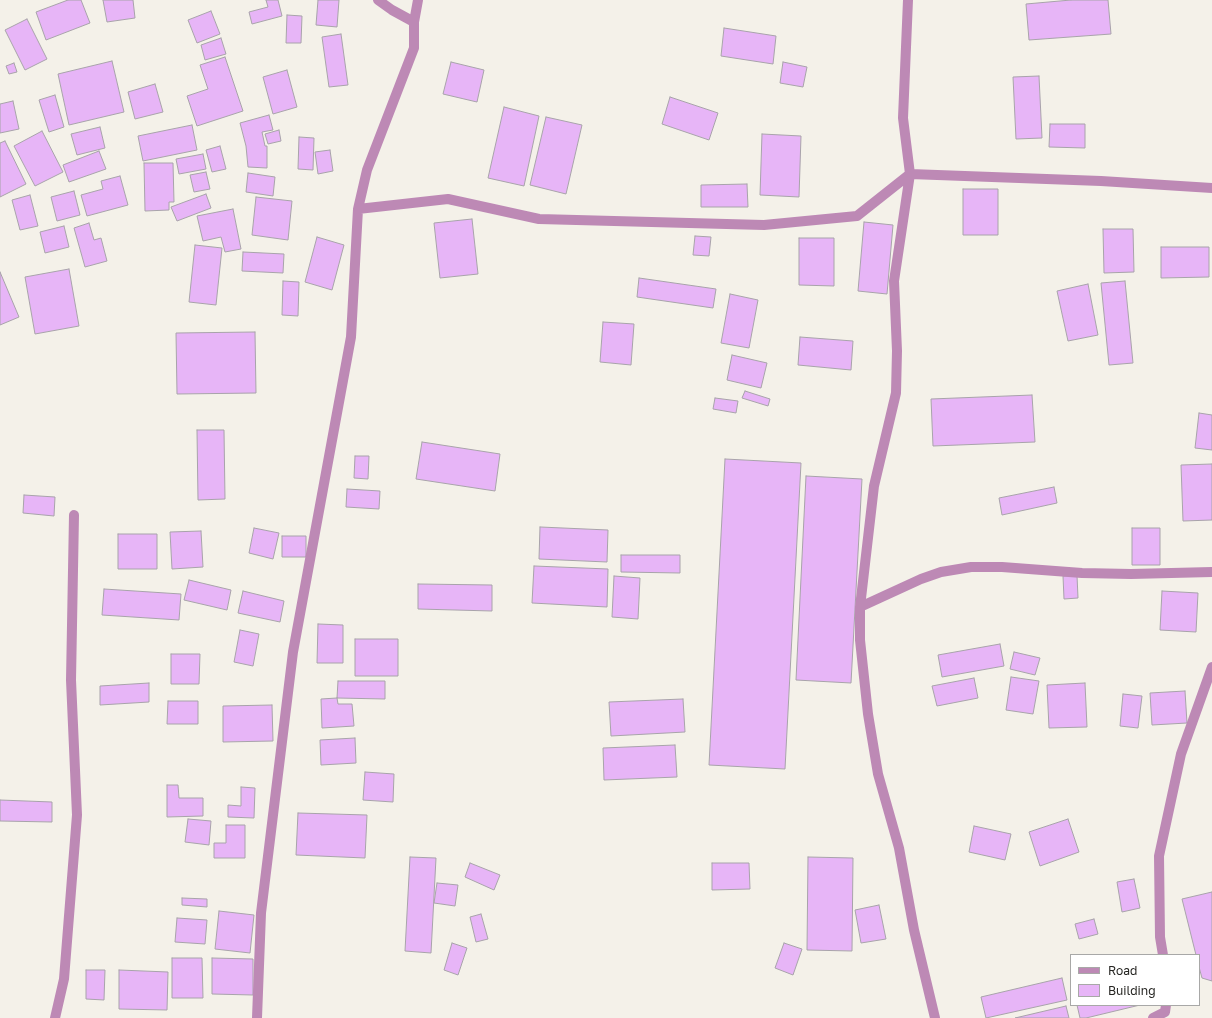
<!DOCTYPE html>
<style>
body{margin:0}
#map{position:relative;width:1212px;height:1018px;overflow:hidden;background:#f4f1e9;font-family:"Golos Text",sans-serif}
canvas{display:block}
.legend{position:absolute;left:1070px;top:954px;width:130px;height:52px;box-sizing:border-box;background:#fff;border:1px solid #a8a8a7;margin:0;padding:5px 7px;list-style:none;font-size:12px;color:#262522}
.legend li{display:flex;align-items:center;gap:8px;height:20px}
.legend b{width:20px;border:1px solid #a8a8a7}
</style>
<div id="map">
<canvas width="1212" height="1018"></canvas>
<ul class="legend">
<li><b style="height:5px;background:#bd89b5"></b>Road</li>
<li><b style="height:11px;background:#e7b5f7"></b>Building</li>
</ul>
</div>
<script>
const ctx = document.querySelector('canvas').getContext('2d');
ctx.lineJoin = 'round';
function fill(path, color) {
  ctx.fillStyle = color;
  ctx.fill(path, 'evenodd');
}
function toPath(rows) {
  const path = new Path2D();
  for (const r of rows) {
    path.moveTo(r[0], r[1]);
    for (let i = 2; i < r.length; i += 2) path.lineTo(r[i], r[i + 1]);
  }
  return path;
}
function trace(path, color, width, dash) {
  ctx.strokeStyle = color;
  ctx.lineWidth = width;
  ctx.lineCap = dash ? 'butt' : 'round';
  ctx.setLineDash(dash || []);
  ctx.stroke(path);
}
const building = toPath([
 [68,0,81,0,90,23,46,40,36,12,68,0],
 [103,0,133,0,135,18,107,22,103,0],
 [266,0,278,0,282,16,252,24,249,12,268,7,266,0],
 [318,0,339,0,337,27,316,25,318,0],
 [1071,0,1108,0,1111,34,1029,40,1026,4,1071,0],
 [211,11,220,34,197,43,188,20,211,11],
 [287,15,302,16,301,43,286,43,287,15],
 [27,19,47,59,25,70,5,30,27,19],
 [724,28,776,36,773,64,721,56,724,28],
 [341,34,348,85,329,87,322,37,341,34],
 [221,38,226,54,205,60,201,45,221,38],
 [225,57,243,111,197,126,187,96,208,89,200,65,225,57],
 [112,61,124,112,69,125,58,74,112,61],
 [451,62,484,70,477,102,443,94,451,62],
 [783,62,807,67,803,87,780,83,783,62],
 [14,63,17,72,9,74,6,66,14,63],
 [287,70,297,107,273,114,263,77,287,70],
 [1039,76,1042,138,1016,139,1013,77,1039,76],
 [155,84,163,112,135,119,128,92,155,84],
 [55,95,64,127,49,132,39,100,55,95],
 [670,97,718,113,709,140,662,124,670,97],
 [13,101,19,129,0,133,0,104,13,101],
 [504,107,539,116,524,186,488,178,504,107],
 [269,115,273,130,262,132,265,146,267,146,267,168,248,167,246,146,240,123,269,115],
 [546,117,582,125,566,194,530,185,546,117],
 [1050,124,1085,124,1085,148,1049,147,1050,124],
 [192,125,197,150,143,161,138,136,192,125],
 [100,127,105,148,77,155,71,134,100,127],
 [279,130,281,141,268,144,265,134,279,130],
 [42,131,63,172,35,186,14,146,42,131],
 [762,134,801,136,799,197,760,195,762,134],
 [299,137,314,138,313,170,298,169,299,137],
 [5,141,26,184,0,197,0,143,5,141],
 [220,146,226,169,212,172,206,150,220,146],
 [330,150,333,171,318,174,315,152,330,150],
 [99,151,106,169,69,182,63,165,99,151],
 [203,154,206,169,179,174,176,159,203,154],
 [144,163,173,163,174,202,169,202,169,210,145,211,144,163],
 [206,172,210,189,194,192,190,175,206,172],
 [248,173,275,177,273,196,246,192,248,173],
 [120,176,128,205,87,216,81,195,103,189,101,181,120,176],
 [747,184,748,207,701,207,701,185,747,184],
 [963,189,998,189,998,235,963,235,963,189],
 [74,191,80,215,57,221,51,197,74,191],
 [206,194,211,208,177,221,171,207,206,194],
 [30,195,38,226,20,230,12,200,30,195],
 [256,197,292,201,288,240,252,235,256,197],
 [233,209,241,249,225,252,221,237,203,241,197,216,233,209],
 [472,219,478,274,440,278,434,223,472,219],
 [864,222,893,225,887,294,858,291,864,222],
 [89,223,94,240,101,238,107,261,85,267,74,228,89,223],
 [64,226,69,247,45,253,40,232,64,226],
 [1103,229,1133,229,1134,272,1104,273,1103,229],
 [695,236,711,237,709,256,693,255,695,236],
 [317,237,344,245,332,290,305,282,317,237],
 [799,238,834,238,834,286,799,285,799,238],
 [195,245,222,248,216,305,189,302,195,245],
 [1161,247,1209,247,1209,277,1161,278,1161,247],
 [243,252,284,254,283,273,242,271,243,252],
 [69,269,79,326,35,334,25,277,69,269],
 [0,272,19,317,0,325,0,272],
 [639,278,716,289,713,308,637,297,639,278],
 [283,281,299,282,298,316,282,315,283,281],
 [1125,281,1133,363,1109,365,1101,283,1125,281],
 [1088,284,1098,335,1068,341,1057,291,1088,284],
 [730,294,758,300,749,348,721,343,730,294],
 [603,322,634,324,631,365,600,362,603,322],
 [255,332,256,393,177,394,176,333,255,332],
 [800,337,853,341,851,370,798,365,800,337],
 [732,355,767,363,761,388,727,380,732,355],
 [745,391,770,399,768,406,742,398,745,391],
 [1032,395,1035,442,933,446,931,399,1032,395],
 [715,398,738,401,736,413,713,409,715,398],
 [1199,413,1212,415,1212,450,1195,448,1199,413],
 [197,430,224,430,225,499,198,500,197,430],
 [422,442,500,454,495,491,416,479,422,442],
 [355,456,369,456,368,479,354,478,355,456],
 [725,459,801,463,785,769,709,765,725,459],
 [1212,464,1212,520,1183,521,1181,465,1212,464],
 [806,476,862,479,851,683,796,680,806,476],
 [1054,487,1057,503,1002,515,999,498,1054,487],
 [347,489,380,491,379,509,346,507,347,489],
 [24,495,55,497,54,516,23,513,24,495],
 [540,527,608,530,607,562,539,559,540,527],
 [254,528,279,533,273,559,249,553,254,528],
 [1132,528,1160,528,1160,565,1132,565,1132,528],
 [201,531,203,567,172,569,170,532,201,531],
 [118,534,157,534,157,569,118,569,118,534],
 [282,536,306,536,306,557,282,557,282,536],
 [621,555,680,555,680,573,621,572,621,555],
 [534,566,608,569,607,607,532,603,534,566],
 [1077,575,1078,598,1064,599,1063,576,1077,575],
 [614,576,640,578,638,619,612,617,614,576],
 [189,580,231,590,227,610,184,600,189,580],
 [418,584,492,585,492,611,418,609,418,584],
 [104,589,181,594,179,620,102,615,104,589],
 [243,591,284,601,280,622,238,613,243,591],
 [1162,591,1198,593,1196,632,1160,630,1162,591],
 [318,624,343,625,343,663,317,663,318,624],
 [240,630,259,634,253,666,234,662,240,630],
 [355,639,398,639,398,676,355,676,355,639],
 [1000,644,1004,666,942,677,938,655,1000,644],
 [1014,652,1040,658,1035,675,1010,669,1014,652],
 [171,654,200,654,199,684,171,684,171,654],
 [1011,677,1039,681,1033,714,1006,710,1011,677],
 [974,678,978,698,937,706,932,686,974,678],
 [338,681,385,681,385,699,337,698,338,681],
 [149,683,149,702,100,705,100,686,149,683],
 [1085,683,1087,727,1049,728,1047,685,1085,683],
 [1185,691,1187,723,1152,725,1150,693,1185,691],
 [1123,694,1142,696,1138,728,1120,726,1123,694],
 [337,698,338,704,352,704,354,726,322,728,321,699,337,698],
 [683,699,685,732,611,736,609,702,683,699],
 [168,701,198,701,198,724,167,724,168,701],
 [272,705,273,741,223,742,223,706,272,705],
 [355,738,356,763,321,765,320,740,355,738],
 [675,745,677,777,604,780,603,748,675,745],
 [365,772,394,774,393,802,363,800,365,772],
 [167,785,178,785,179,798,203,798,203,816,167,817,167,785],
 [241,787,255,788,254,818,228,817,228,805,241,806,241,787],
 [0,800,52,802,52,822,0,821,0,800],
 [298,813,367,815,365,858,296,855,298,813],
 [188,819,211,821,209,845,185,842,188,819],
 [1068,819,1079,852,1040,866,1029,832,1068,819],
 [226,825,245,825,245,858,214,858,214,843,226,843,226,825],
 [974,826,1011,834,1005,860,969,852,974,826],
 [410,857,436,858,431,953,405,951,410,857],
 [808,857,853,858,852,951,807,950,808,857],
 [470,863,500,875,494,890,465,877,470,863],
 [712,863,749,863,750,889,712,890,712,863],
 [1134,879,1140,908,1122,912,1117,882,1134,879],
 [437,883,458,885,455,906,434,903,437,883],
 [1212,892,1212,981,1202,978,1199,967,1199,955,1196,955,1182,899,1212,892],
 [182,898,207,899,207,907,182,905,182,898],
 [879,905,886,939,861,943,855,910,879,905],
 [219,911,254,915,250,953,215,949,219,911],
 [481,914,488,939,476,942,470,917,481,914],
 [177,918,207,920,205,944,175,942,177,918],
 [1094,919,1098,934,1079,939,1075,924,1094,919],
 [452,943,467,948,458,975,444,970,452,943],
 [784,943,802,949,793,975,775,968,784,943],
 [172,958,202,958,203,998,172,998,172,958],
 [212,958,253,959,253,995,212,994,212,958],
 [86,970,105,970,104,1000,86,999,86,970],
 [119,970,168,972,167,1010,119,1009,119,970],
 [1062,978,1067,1000,986,1018,981,997,1062,978],
 [1077,1005,1140,1005,1086,1018,1080,1018,1077,1005],
 [1066,1006,1069,1018,1015,1018,1066,1006]
]);
const minor = toPath([
 [378,0,392,10,414,22],
 [908,0,903,118,910,174,894,281,897,351,896,393,874,486,860,607,860,640,868,714,878,774,899,848,914,930,935,1018],
 [358,209,448,199,539,219,764,225,857,216,910,174,1101,181,1212,188],
 [860,607,921,579,941,572,971,567,1002,567,1082,573,1131,574,1212,572],
 [1163,955,1160,937,1159,856,1181,754,1212,667],
 [55,1018,64,979,77,815,71,680,74,515],
 [257,1018,261,913,293,652,351,337,358,209,367,170,414,48,414,22,418,0],
 [1153,1018,1165,1012,1166,1005]
]);
fill(building, '#e7b5f7');
trace(building, '#a8a3aa', 1);
trace(minor, '#bd89b5', 10);
</script>
